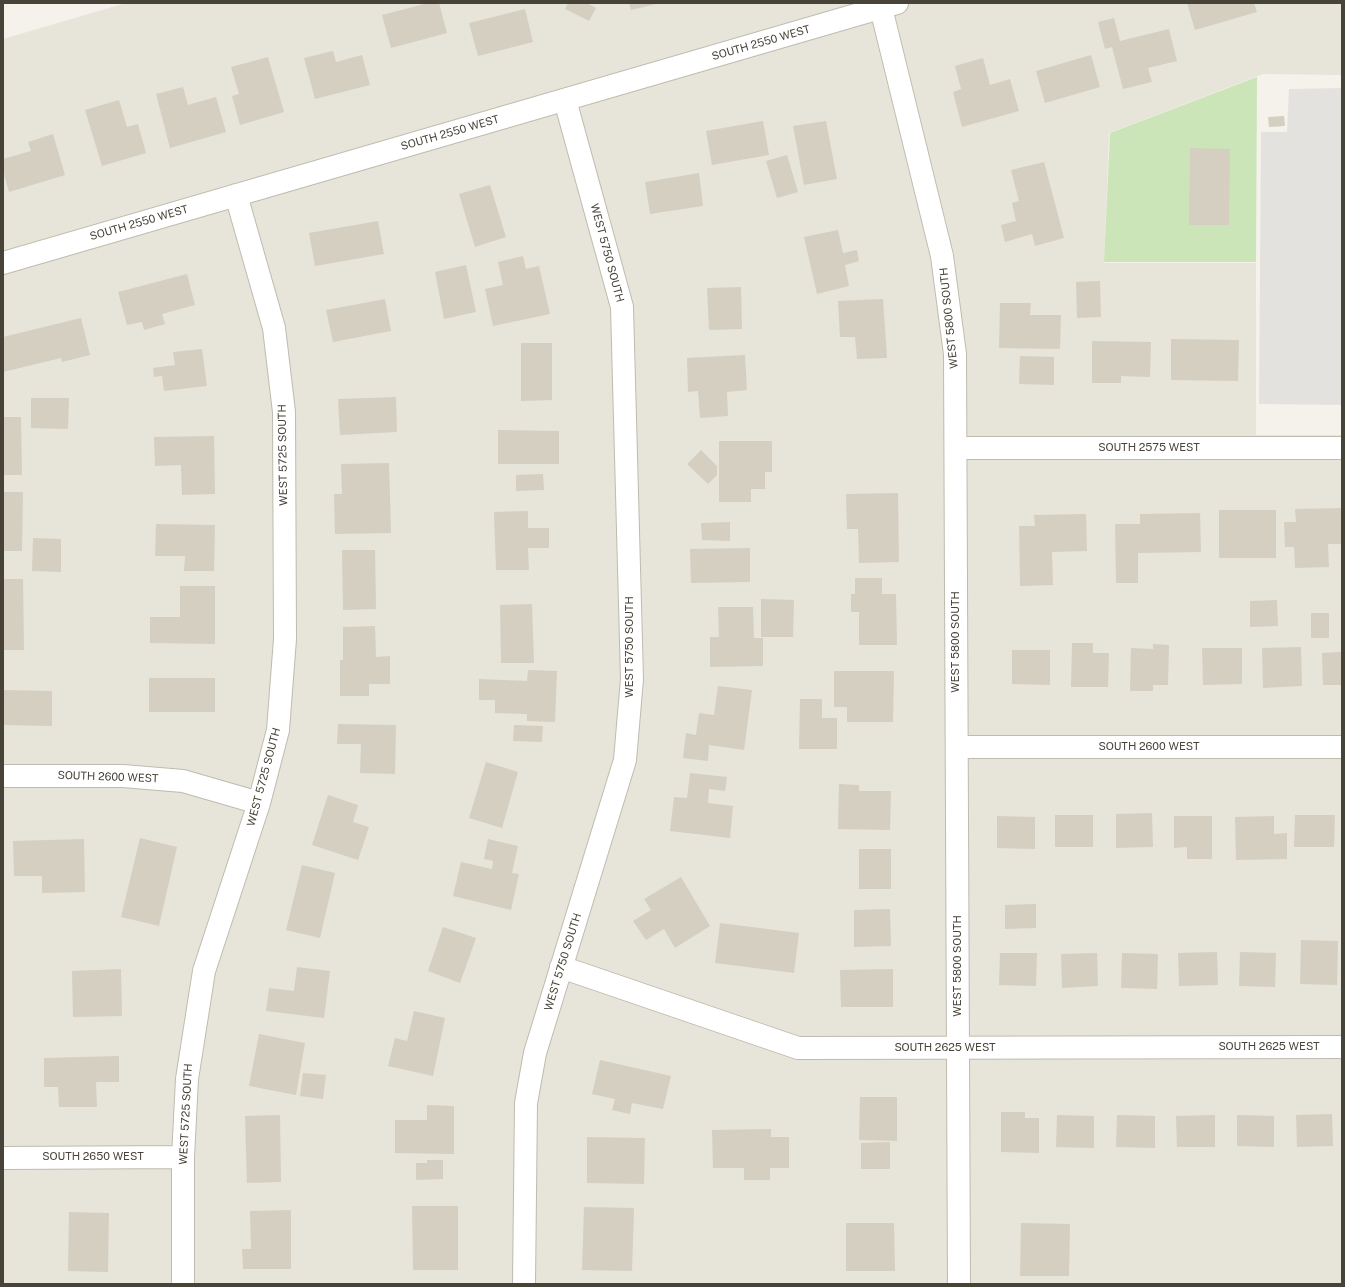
<!DOCTYPE html>
<style>
body{margin:0}
#map{position:relative;width:1345px;height:1287px;overflow:hidden;background:#f4f2eb;font-family:"Public Sans",sans-serif}
canvas{display:block}
.frame{position:absolute;inset:0;border:4px solid #484339;pointer-events:none}
</style>
<div id="map">
<canvas width="1345" height="1287"></canvas>
<div class="frame"></div>
</div>
<script>
const ctx = document.querySelector('canvas').getContext('2d');
ctx.lineJoin = 'round';
function fill(path, color) {
  ctx.fillStyle = color;
  ctx.fill(path, 'evenodd');
}
function toPath(rows) {
  const path = new Path2D();
  for (const r of rows) {
    path.moveTo(r[0], r[1]);
    for (let i = 2; i < r.length; i += 2) path.lineTo(r[i], r[i + 1]);
  }
  return path;
}
function trace(path, color, width, dash) {
  ctx.strokeStyle = color;
  ctx.lineWidth = width;
  ctx.lineCap = dash ? 'butt' : 'round';
  ctx.setLineDash(dash || []);
  ctx.stroke(path);
}
function label(font, color, halo, rows, align = 'center') {
  ctx.font = font + ' "Public Sans",sans-serif';
  ctx.lineWidth = 3;
  ctx.setLineDash([]);
  ctx.textBaseline = 'middle';
  ctx.strokeStyle = halo;
  ctx.fillStyle = color;
  for (const [text, x, y, turn = 0] of rows) {
    ctx.save();
    ctx.translate(x, y);
    ctx.rotate((+turn || 0) * Math.PI / 180);
    ctx.textAlign = isNaN(turn) ? turn : align;
    if (halo) ctx.strokeText(text, 0, 0);
    ctx.fillText(text, 0, 0);
    ctx.restore();
  }
}
const residential = toPath([
 [126,3,1342,3,1342,75,1263,74,1109,133,1104,263,1256,263,1256,435,1342,435,1342,1284,3,1284,3,39]
]);
const green = toPath([
 [1257,77,1256,262,1104,262,1110,133]
]);
const parking = toPath([
 [1342,88,1342,405,1259,404,1261,132,1287,132,1289,89]
]);
const building = toPath([
 [428,3,439,3,447,33,391,48,382,15],
 [568,3,587,3,596,8,589,21,565,9],
 [629,3,656,3,656,4,631,10],
 [1187,3,1254,3,1257,12,1195,30],
 [525,9,533,42,478,56,469,23],
 [1114,18,1120,41,1169,29,1177,61,1148,68,1152,82,1123,89,1112,47,1105,49,1098,22],
 [333,51,336,62,362,55,370,85,315,99,304,58],
 [1091,55,1100,87,1045,103,1036,71],
 [268,57,284,112,240,125,232,96,239,94,231,67],
 [983,58,990,85,1010,79,1019,111,962,127,953,92,961,89,955,66],
 [183,87,188,105,216,97,226,132,170,148,156,94],
 [119,100,127,127,138,124,146,153,102,166,85,110],
 [1284,116,1285,126,1269,127,1268,117],
 [763,121,769,155,712,165,706,131],
 [826,121,837,179,804,185,793,126],
 [53,134,65,175,9,192,3,170,3,159,31,151,28,142],
 [1190,148,1230,149,1229,225,1189,225],
 [787,155,798,192,777,198,766,161],
 [1044,162,1064,238,1035,246,1032,234,1005,242,1001,225,1016,221,1012,203,1019,201,1011,170],
 [699,173,703,206,650,214,645,182],
 [490,185,506,237,475,247,459,194],
 [378,221,384,254,315,266,309,233],
 [838,230,843,253,857,250,859,261,845,265,849,286,817,294,804,237],
 [523,256,526,269,539,266,550,314,493,326,485,289,503,285,498,262],
 [466,265,476,312,444,319,435,272],
 [187,274,195,305,162,314,165,324,144,330,142,322,127,325,118,292],
 [1100,281,1101,317,1077,318,1076,282],
 [741,287,742,329,709,330,707,288],
 [385,299,391,331,333,342,326,310],
 [883,299,887,358,857,359,855,337,840,337,838,301],
 [1000,303,1031,303,1030,315,1061,315,1060,349,999,348],
 [81,318,90,355,62,362,61,358,3,372,3,337],
 [1171,339,1239,340,1238,381,1171,380],
 [1092,341,1151,342,1150,377,1121,376,1121,383,1092,383],
 [521,343,552,343,552,400,521,401],
 [202,349,207,386,164,391,162,376,154,377,153,368,175,365,173,352],
 [745,355,747,390,727,392,728,416,700,418,698,391,688,392,687,358],
 [1020,356,1054,357,1054,385,1019,384],
 [396,397,397,432,340,435,338,399],
 [31,398,69,398,68,429,31,428],
 [3,417,21,417,22,475,3,475],
 [498,430,559,431,559,464,498,464],
 [214,436,215,494,182,495,181,465,155,466,154,437],
 [719,441,772,441,772,472,765,472,765,489,751,489,751,502,719,502],
 [701,450,717,466,717,475,708,484,687,464],
 [389,463,391,533,335,534,334,494,342,494,341,464],
 [543,474,544,490,516,491,516,475],
 [3,492,23,492,22,551,3,551],
 [898,493,899,562,859,563,858,529,847,529,846,494],
 [1342,508,1342,544,1328,544,1329,567,1295,568,1294,547,1285,547,1284,522,1296,522,1295,509],
 [1219,510,1276,510,1276,558,1219,558],
 [528,511,528,528,549,528,549,548,528,548,529,570,496,570,494,512],
 [1200,513,1201,552,1138,553,1138,583,1116,583,1115,524,1140,524,1140,514],
 [1086,514,1087,551,1052,552,1053,585,1020,586,1019,526,1035,526,1034,515],
 [730,522,730,541,702,540,701,523],
 [156,524,215,525,214,571,184,571,185,556,155,556],
 [33,538,61,539,61,572,32,571],
 [750,548,750,582,691,583,690,549],
 [342,550,375,550,376,609,343,610],
 [855,578,882,578,882,594,896,594,897,645,859,645,859,612,851,612,851,594,855,594],
 [3,579,23,579,24,650,3,650],
 [180,586,215,586,215,644,150,643,150,617,180,617],
 [761,599,794,600,793,637,761,637],
 [1277,600,1278,626,1250,627,1250,601],
 [532,604,534,663,501,663,500,605],
 [718,607,753,607,754,638,763,638,763,666,710,667,710,637,719,637],
 [1311,613,1329,613,1329,638,1311,638],
 [375,626,376,657,390,656,390,684,369,684,369,696,340,696,340,660,343,660,343,627],
 [1072,643,1093,643,1093,653,1109,653,1108,687,1071,687],
 [1153,644,1169,645,1168,685,1153,685,1153,691,1130,691,1131,648,1153,649],
 [1301,647,1302,686,1263,688,1262,648],
 [1202,648,1242,648,1242,684,1203,685],
 [1012,650,1050,650,1050,685,1012,684],
 [1342,652,1342,685,1323,685,1322,653],
 [528,670,557,671,555,722,527,721,527,714,495,713,495,700,479,700,479,679,527,681],
 [834,671,894,671,893,722,847,722,847,707,834,707],
 [149,678,215,678,215,712,149,712],
 [718,686,752,690,744,750,709,745,708,761,683,758,686,733,696,735,699,713,714,715],
 [3,690,52,691,52,726,3,725],
 [800,699,822,699,822,718,837,718,837,749,799,749],
 [338,724,396,725,395,774,360,773,361,744,337,744],
 [514,725,543,726,542,742,513,741],
 [486,762,518,772,502,828,469,818],
 [690,773,727,777,725,791,709,789,708,803,733,806,730,838,670,831,674,797,687,798],
 [839,784,859,785,859,791,891,791,890,830,838,829],
 [328,795,358,805,353,822,369,827,358,860,312,845],
 [1152,813,1153,847,1116,848,1116,814],
 [1055,815,1093,815,1093,847,1055,847],
 [1295,815,1335,815,1334,847,1294,847],
 [997,816,1035,817,1035,849,997,848],
 [1174,816,1212,816,1212,859,1187,859,1187,847,1174,848],
 [1274,816,1274,834,1287,833,1287,859,1236,860,1235,817],
 [140,838,177,847,159,926,121,917],
 [84,839,85,892,42,893,42,876,14,876,13,841],
 [488,839,518,846,512,873,519,874,511,910,453,896,461,862,492,869,493,861,484,859],
 [859,849,891,849,891,889,859,889],
 [302,865,335,873,320,938,286,930],
 [681,877,710,926,675,948,664,929,646,940,633,921,651,910,644,899],
 [1036,904,1036,928,1005,929,1005,905],
 [890,909,891,946,854,947,854,910],
 [720,923,799,933,794,973,715,963],
 [443,927,476,938,460,983,428,971],
 [1301,940,1338,941,1337,985,1300,984],
 [1217,952,1218,985,1179,986,1178,953],
 [1240,952,1276,953,1275,987,1239,986],
 [1000,953,1037,953,1036,986,999,985],
 [1097,953,1098,986,1062,988,1061,954],
 [1122,953,1158,954,1157,989,1121,988],
 [297,967,330,971,324,1018,266,1011,269,988,294,991],
 [121,969,122,1016,73,1017,72,971],
 [893,969,893,1007,841,1007,840,970],
 [414,1011,445,1018,433,1076,388,1066,395,1038,407,1041],
 [259,1034,305,1043,296,1095,249,1086],
 [119,1056,119,1082,96,1082,97,1107,59,1107,58,1087,44,1087,44,1058],
 [600,1060,671,1076,663,1109,632,1103,630,1114,612,1110,615,1099,592,1094],
 [303,1073,326,1075,323,1099,300,1096],
 [860,1097,897,1097,897,1141,859,1140],
 [427,1105,454,1106,454,1154,395,1153,395,1120,427,1120],
 [1001,1112,1025,1112,1025,1118,1039,1118,1039,1153,1001,1152],
 [1332,1114,1333,1146,1297,1147,1296,1115],
 [280,1115,281,1182,247,1183,245,1116],
 [1057,1115,1094,1116,1094,1148,1056,1147],
 [1117,1115,1155,1116,1155,1148,1116,1147],
 [1215,1115,1215,1147,1177,1147,1176,1116],
 [1237,1115,1274,1116,1274,1147,1237,1146],
 [771,1129,771,1137,789,1137,789,1168,770,1168,770,1180,744,1180,744,1168,713,1168,712,1130],
 [587,1137,645,1138,644,1184,587,1183],
 [890,1142,890,1169,861,1169,861,1143],
 [427,1160,443,1160,443,1179,416,1180,416,1163,427,1163],
 [412,1206,458,1206,458,1270,413,1270],
 [584,1207,634,1208,632,1271,582,1270],
 [291,1210,291,1269,243,1269,242,1249,251,1249,250,1211],
 [69,1212,109,1213,108,1272,68,1271],
 [846,1223,894,1223,895,1271,846,1271],
 [1021,1223,1070,1224,1069,1276,1020,1276]
]);
const minor = toPath([
 [881,8,942,256,955,354,959,1284],
 [3,263,897,3],
 [956,448,1342,448],
 [957,747,1342,747],
 [3,776,123,776,183,781,259,803],
 [561,967,798,1048,1342,1047],
 [3,1158,183,1157],
 [183,1284,183,1157,187,1079,204,971,259,803,278,730,285,639,284,412,274,328,236,195],
 [524,1284,526,1103,535,1053,625,760,632,679,622,307,565,100]
]);
const streetNames = [
 ["SOUTH 2550 WEST",761,43,-16],
 ["SOUTH 2550 WEST",450,133,-16],
 ["SOUTH 2550 WEST",139,223,-16],
 ["WEST 5750 SOUTH",607,253,75],
 ["WEST 5800 SOUTH",949,318,-96],
 ["SOUTH 2575 WEST",1149,448],
 ["WEST 5725 SOUTH",283,455,-91],
 ["WEST 5800 SOUTH",956,642,-90],
 ["WEST 5750 SOUTH",630,647,-90],
 ["SOUTH 2600 WEST",1149,747],
 ["SOUTH 2600 WEST",108,777,2],
 ["WEST 5725 SOUTH",264,777,-75],
 ["WEST 5750 SOUTH",563,962,-73],
 ["WEST 5800 SOUTH",958,966,-90],
 ["SOUTH 2625 WEST",1269,1047],
 ["SOUTH 2625 WEST",945,1048],
 ["WEST 5725 SOUTH",186,1114,-87],
 ["SOUTH 2650 WEST",93,1157]
];
fill(residential, '#e7e4d9');
fill(green, '#cbe4b8');
fill(parking, '#e3e2df');
fill(building, '#d5cfc1');
trace(minor, '#bfbbae', 24);
trace(minor, '#fff', 22);
label('11px', '#484339', '#fff', streetNames);
</script>
